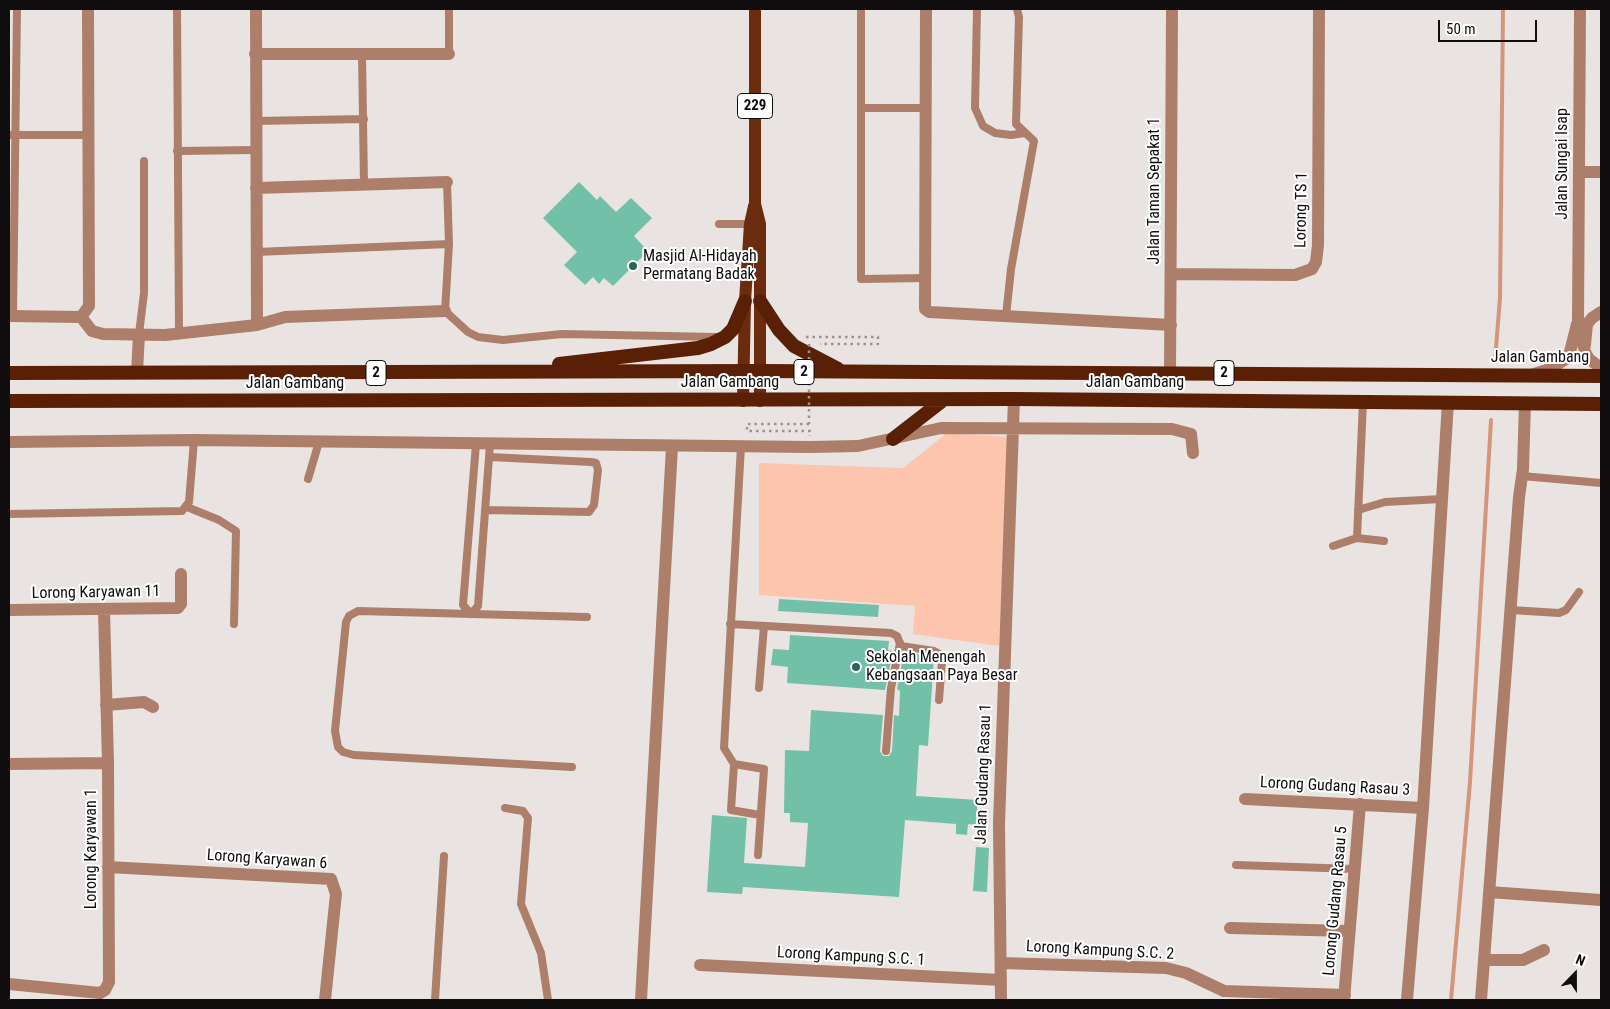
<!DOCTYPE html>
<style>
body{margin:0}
#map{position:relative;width:1610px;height:1009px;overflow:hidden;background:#e9e4e2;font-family:"Roboto Condensed",sans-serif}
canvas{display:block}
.frame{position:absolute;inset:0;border:10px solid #0f0d0d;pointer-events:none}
.north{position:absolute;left:1550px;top:949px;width:50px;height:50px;-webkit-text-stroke:4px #fff;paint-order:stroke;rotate:22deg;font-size:14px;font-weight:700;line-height:20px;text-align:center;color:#0f0d0d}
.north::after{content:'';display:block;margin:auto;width:18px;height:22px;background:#0f0d0d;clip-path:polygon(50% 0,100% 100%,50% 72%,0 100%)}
.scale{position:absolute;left:1438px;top:20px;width:99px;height:22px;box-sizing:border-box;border:2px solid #0f0d0d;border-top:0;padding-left:6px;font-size:15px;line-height:18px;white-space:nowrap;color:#0f0d0d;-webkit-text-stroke:4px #fff;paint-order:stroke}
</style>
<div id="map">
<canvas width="1610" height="1009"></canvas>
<div class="frame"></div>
<div class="north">N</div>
<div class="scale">50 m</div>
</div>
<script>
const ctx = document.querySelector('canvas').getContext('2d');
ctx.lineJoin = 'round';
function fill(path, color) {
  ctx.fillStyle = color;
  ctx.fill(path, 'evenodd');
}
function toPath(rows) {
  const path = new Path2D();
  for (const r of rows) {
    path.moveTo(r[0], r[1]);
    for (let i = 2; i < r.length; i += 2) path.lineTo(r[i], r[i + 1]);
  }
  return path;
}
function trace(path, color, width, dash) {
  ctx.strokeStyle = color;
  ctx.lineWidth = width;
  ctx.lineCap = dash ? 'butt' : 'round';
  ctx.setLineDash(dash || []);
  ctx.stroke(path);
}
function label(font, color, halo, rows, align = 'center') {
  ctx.font = font + ' "Roboto Condensed",sans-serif';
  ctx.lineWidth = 4;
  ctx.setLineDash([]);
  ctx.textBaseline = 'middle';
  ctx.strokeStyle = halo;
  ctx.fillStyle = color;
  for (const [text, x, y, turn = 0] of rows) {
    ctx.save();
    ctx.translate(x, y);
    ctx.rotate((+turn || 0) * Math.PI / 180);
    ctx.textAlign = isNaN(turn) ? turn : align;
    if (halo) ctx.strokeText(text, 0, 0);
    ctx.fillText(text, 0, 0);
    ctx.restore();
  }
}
const green = toPath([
 [947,433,1008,437,999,646,913,634,915,606,759,595,759,463,903,468]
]);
const stream = toPath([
 [1495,360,1500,298,1503,9],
 [1451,1000,1470,782,1491,420]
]);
const building = toPath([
 [579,182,597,200,600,196,616,212,631,198,652,218,634,236,648,251,613,286,604,278,599,284,593,277,585,285,564,265,577,252,543,218],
 [779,599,879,605,878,617,778,611],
 [790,635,889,641,888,650,893,651,885,690,787,683,788,667,771,665,773,649,789,650],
 [904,652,934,657,928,746,919,745,916,796,978,800,976,825,968,824,967,835,956,834,956,824,905,820,899,897,743,887,742,894,707,892,712,815,747,818,744,863,805,867,808,823,790,822,790,813,784,813,785,750,809,751,811,710,883,715,880,751,883,756,889,756,892,751,894,715,899,716,900,691,897,689],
 [976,847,989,848,987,892,973,891]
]);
const path = toPath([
 [806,337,878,337,878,344,820,344],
 [809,424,747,424,747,431,810,431,810,436]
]);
const service = toPath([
 [177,9,179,332],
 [449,9,449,54],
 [861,9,861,279,925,278],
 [977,9,975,108,983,126,995,133,1011,135,1025,133],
 [362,54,364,184],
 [861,108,925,108],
 [255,121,364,119],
 [11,135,88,135],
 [177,151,255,150],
 [447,182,449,244,445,311,468,332,478,337,503,340,562,334,718,337],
 [719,224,753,224],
 [256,252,449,244],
 [13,316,17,9],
 [1006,316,1011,269,1034,141,1016,124,1019,17,1017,9],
 [139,334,144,293,144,161],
 [1363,402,1357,538,1384,541],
 [476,444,463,605,471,614,478,606,490,444],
 [741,446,724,748,734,764,764,769,758,855],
 [1522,476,1601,483],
 [308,479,319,442],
 [187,507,219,520,236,531,234,624],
 [486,510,589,512,594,505,598,470,596,463,591,462,490,457],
 [1358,510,1385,502,1442,499],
 [9,514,182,511,189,502,194,440],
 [1333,546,1357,538],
 [1511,610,1559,613,1566,610,1579,592],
 [730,624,891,633,897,636,901,646,934,651,941,655,942,661,939,700],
 [759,688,764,626],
 [886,751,891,688,900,643],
 [734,764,731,810,760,815],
 [572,767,354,755,343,752,338,747,335,731,346,622,349,616,358,611,587,617],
 [505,808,523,811,528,818,521,904,541,953,548,1000],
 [1236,865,1355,869],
 [435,1000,444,856]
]);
const minor = toPath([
 [256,9,257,325],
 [926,9,925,309,929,312,1171,325],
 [255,54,449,54],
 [1579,172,1601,172],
 [256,188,447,182],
 [1171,274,1295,275,1312,269,1316,262,1318,245,1319,9],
 [9,316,81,317,89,306,88,9],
 [81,317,92,331,103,334,165,335,257,325,285,317,445,311],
 [1585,345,1587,324,1592,318,1601,312],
 [137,373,139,334],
 [1170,373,1172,9],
 [9,442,194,440,810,447,858,446,941,428,1172,429,1191,434,1193,453],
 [9,610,178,608,181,604,181,574],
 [106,705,144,702,153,707],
 [9,764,108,763],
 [1245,799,1423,808],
 [108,867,331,879,336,894,325,1000],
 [1489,892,1601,900],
 [1230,928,1349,931],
 [1484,960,1523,960,1544,950],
 [1001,963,1166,968,1186,973,1224,991,1345,995],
 [700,965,1001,980],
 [9,984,100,993,105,990,109,982,108,763,104,609],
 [641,1000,672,447],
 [1001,1000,999,824,1014,399],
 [1344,1000,1360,804],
 [1407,1000,1423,808,1448,402],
 [1481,1000,1519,497,1523,469,1525,403]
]);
const tertiary = toPath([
 [1580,9,1578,319,1585,352,1589,359,1601,368],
 [1534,374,1550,369,1566,359,1570,352,1577,324]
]);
const primary = toPath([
 [755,9,755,204,760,224,760,401],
 [743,401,745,301,750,224,754,206]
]);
const trunk = toPath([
 [760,301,779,330,794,346,838,369],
 [559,364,698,348,711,344,725,337,733,329,745,301],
 [9,373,760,371,1601,376],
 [9,401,1014,399,1601,404],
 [893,439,942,401]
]);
const pathBridge = toPath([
 [809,344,809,424]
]);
const markers = [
 [633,266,5,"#286755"],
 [856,667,5,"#286755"]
];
const shields = [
 [755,106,35],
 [804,372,20],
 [376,373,20],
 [1224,373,20]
];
const shieldNames = [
 ["229",755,106],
 ["2",804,372],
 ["2",376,373],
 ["2",1224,373]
];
const streetNames = [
 ["Jalan Sungai Isap",1563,164,-90],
 ["Jalan Taman Sepakat 1",1155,191,-90],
 ["Lorong TS 1",1302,210,-89],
 ["Jalan Gambang",1540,358],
 ["Jalan Gambang",730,383],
 ["Jalan Gambang",1135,383],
 ["Jalan Gambang",295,384],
 ["Lorong Karyawan 11",96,593,-1],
 ["Jalan Gudang Rasau 1",984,774,-88],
 ["Lorong Gudang Rasau 3",1335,787,3],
 ["Lorong Karyawan 1",92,849,-90],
 ["Lorong Karyawan 6",267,860,4],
 ["Lorong Gudang Rasau 5",1336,901,-85],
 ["Lorong Kampung S.C. 2",1100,951,3],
 ["Lorong Kampung S.C. 1",851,957,3]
];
const poiNames = [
 ["Masjid Al-Hidayah",643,257],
 ["Permatang Badak",643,275],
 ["Sekolah Menengah",866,658],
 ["Kebangsaan Paya Besar",866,676]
];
fill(green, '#fec5ae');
trace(stream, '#d5957a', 4);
fill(building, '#72c0a7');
trace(path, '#979392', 2.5, [2.5, 4]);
trace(service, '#ad7e6a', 8);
trace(minor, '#ad7e6a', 12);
trace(tertiary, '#ad7e6a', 12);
trace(primary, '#6b2c0d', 12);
trace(trunk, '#5a2006', 14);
trace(pathBridge, '#979392', 2.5, [2.5, 4]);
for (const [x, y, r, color] of markers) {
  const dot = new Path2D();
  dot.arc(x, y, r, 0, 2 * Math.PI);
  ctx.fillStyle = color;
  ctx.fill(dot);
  trace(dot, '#fff', 2);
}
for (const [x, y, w] of shields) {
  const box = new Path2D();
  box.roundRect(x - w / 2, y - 12.5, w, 25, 4);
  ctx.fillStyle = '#fff';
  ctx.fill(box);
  trace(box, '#0f0d0d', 1);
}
label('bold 15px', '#0f0d0d', null, shieldNames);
label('16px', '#0f0d0d', '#fff', streetNames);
label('16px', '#0f0d0d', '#fff', poiNames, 'left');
</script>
